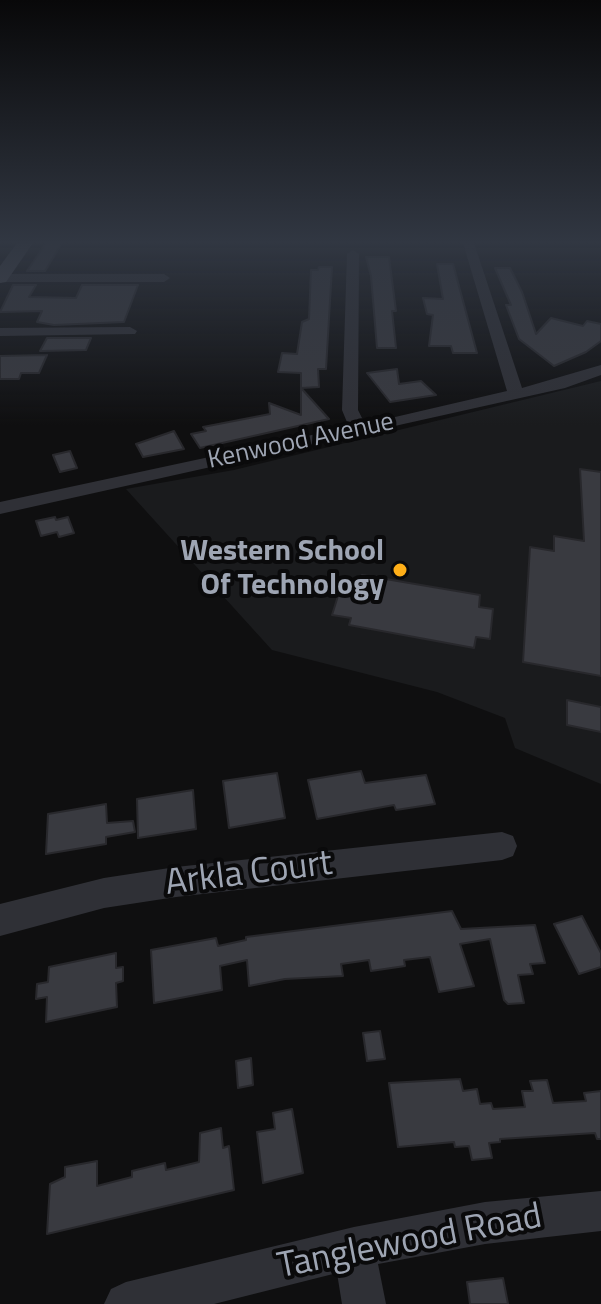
<!DOCTYPE html>
<style>
body{margin:0}
canvas{display:block;background:#0f0f10}
</style>
<canvas width="601" height="1304"></canvas>
<script>
const ctx = document.querySelector('canvas').getContext('2d');
ctx.lineJoin = 'round';
function fill(path, color) {
  ctx.fillStyle = color;
  ctx.fill(path, 'evenodd');
}
function toPath(rows) {
  const path = new Path2D();
  for (const r of rows) {
    path.moveTo(r[0], r[1]);
    for (let i = 2; i < r.length; i += 2) path.lineTo(r[i], r[i + 1]);
  }
  return path;
}
function trace(path, color, width, dash) {
  ctx.strokeStyle = color;
  ctx.lineWidth = width;
  ctx.lineCap = dash ? 'butt' : 'round';
  ctx.setLineDash(dash || []);
  ctx.stroke(path);
}
function label(font, color, halo, rows, align = 'center') {
  ctx.font = font + ' "Titillium Web",sans-serif';
  ctx.lineWidth = 8;
  ctx.setLineDash([]);
  ctx.textBaseline = 'middle';
  ctx.strokeStyle = halo;
  ctx.fillStyle = color;
  for (const [text, x, y, turn = 0] of rows) {
    ctx.save();
    ctx.translate(x, y);
    ctx.rotate((+turn || 0) * Math.PI / 180);
    ctx.textAlign = isNaN(turn) ? turn : align;
    if (halo) ctx.strokeText(text, 0, 0);
    ctx.fillText(text, 0, 0);
    ctx.restore();
  }
}
const built = toPath([
 [601,381,601,784,515,748,505,718,437,692,272,650,126,489,234,470]
]);
const building = toPath([
 [46,243,62,243,45,271,27,271,46,243],
 [366,257,389,257,396,311,392,311,396,348,377,348,371,276,366,257],
 [437,264,453,264,477,353,453,353,451,346,429,346,433,315,427,314,423,298,443,299,437,264],
 [319,267,332,267,326,369,318,369,319,387,301,388,329,419,200,448,191,434,206,431,203,427,270,414,269,403,301,415,301,373,278,372,282,353,297,354,302,322,309,319,311,270,318,270,319,267],
 [495,268,510,268,522,292,536,334,551,318,583,326,587,321,601,324,601,341,586,352,554,366,519,339,506,305,511,305,495,268],
 [13,285,36,285,29,297,76,298,82,285,138,285,124,322,54,325,37,322,42,311,0,312,13,285],
 [47,338,91,338,86,350,40,351,47,338],
 [47,355,39,373,21,373,19,379,0,379,0,356,47,355],
 [397,369,399,384,421,381,436,395,390,402,367,373,397,369],
 [174,431,184,449,143,457,136,444,174,431],
 [70,451,77,468,60,472,53,455,70,451],
 [580,469,601,472,601,676,523,662,530,547,554,551,554,536,584,541,580,469],
 [55,517,56,520,68,517,74,533,59,537,57,532,41,536,36,521,55,517],
 [362,575,480,595,479,607,493,609,490,639,476,637,474,648,349,625,351,618,332,615,343,580,360,583,362,575],
 [567,700,601,707,601,732,567,725,567,700],
 [361,771,365,783,426,775,435,804,396,810,394,805,317,819,308,780,361,771],
 [277,773,285,818,229,828,223,781,277,773],
 [193,790,196,829,138,838,137,799,193,790],
 [106,804,107,823,133,821,135,832,106,837,106,844,46,854,48,814,106,804],
 [452,911,461,929,535,925,545,963,530,964,533,974,518,975,524,1003,508,1004,504,1000,490,939,460,944,474,986,439,992,430,957,404,960,405,966,371,971,369,960,341,964,343,976,285,979,249,986,247,960,220,966,222,990,154,1003,151,950,216,938,218,946,246,940,246,937,452,911],
 [582,916,601,953,601,967,579,974,554,924,582,916],
 [116,953,116,968,123,967,123,981,116,983,117,1007,46,1022,47,997,36,999,37,984,48,982,49,967,116,953],
 [380,1031,385,1059,367,1061,363,1033,380,1031],
 [251,1058,253,1085,238,1088,236,1061,251,1058],
 [460,1079,463,1091,477,1089,480,1104,491,1103,493,1109,525,1107,522,1091,533,1091,530,1081,547,1080,553,1103,586,1101,584,1093,601,1091,601,1139,597,1139,595,1133,500,1139,500,1142,489,1143,492,1158,472,1160,469,1146,455,1147,454,1142,398,1147,389,1083,460,1079],
 [292,1109,303,1173,263,1183,257,1132,275,1129,273,1113,292,1109],
 [221,1128,223,1148,229,1146,234,1190,47,1234,50,1184,65,1177,65,1167,97,1161,97,1186,132,1177,132,1171,165,1163,166,1170,199,1162,200,1133,221,1128],
 [503,1278,508,1304,470,1304,467,1282,503,1278]
]);
const minor = toPath([
 [463,243,474,243,522,388,601,365,601,375,565,388,0,514,0,502,349,427,342,410,347,254,353,250,359,254,358,410,365,424,507,391,463,243],
 [0,274,164,274,170,278,164,282,0,282,0,274],
 [130,327,137,331,135,334,0,336,0,328,130,327],
 [502,832,513,836,517,846,513,856,502,860,176,897,104,908,0,936,0,904,104,878,176,867,502,832],
 [601,1191,601,1231,485,1244,378,1264,386,1304,342,1304,337,1273,214,1304,104,1304,111,1289,126,1282,354,1227,485,1202,601,1191]
]);
const major = toPath([
 [17,243,33,243,6,282,0,283,0,266,17,243]
]);
const markers = [
 [400,570,8,"#ffaf18"]
];
const farStreetnames = [
 ["Kenwood Avenue",301,442,-12]
];
const poiNames = [
 ["Western School",384,553],
 ["Of Technology",384,587]
];
const nearStreetnames = [
 ["Arkla Court",249,875,-7],
 ["Tanglewood Road",410,1243,-11]
];
fill(built, '#1a1b1d');
fill(building, '#393a40');
trace(building, '#28282c', 2);
fill(minor, '#2f3036');
fill(major, '#4b4d55');
const sky = ctx.createLinearGradient(0, 0, 0, 425);
sky.addColorStop(0, '#080809');
sky.addColorStop(0.57, '#313742');
sky.addColorStop(1, '#31374200');
ctx.fillStyle = sky;
ctx.fillRect(0, 0, 601, 425);
for (const [x, y, r, color] of markers) {
  const dot = new Path2D();
  dot.arc(x, y, r, 0, 2 * Math.PI);
  ctx.fillStyle = color;
  ctx.fill(dot);
  trace(dot, '#0a0a0b', 3);
}
label('26px', '#9ea5b3', '#0a0a0b', farStreetnames);
label('bold 30px', '#9ea5b3', '#0a0a0b', poiNames, 'right');
label('36px', '#9ea5b3', '#0a0a0b', nearStreetnames);
</script>
